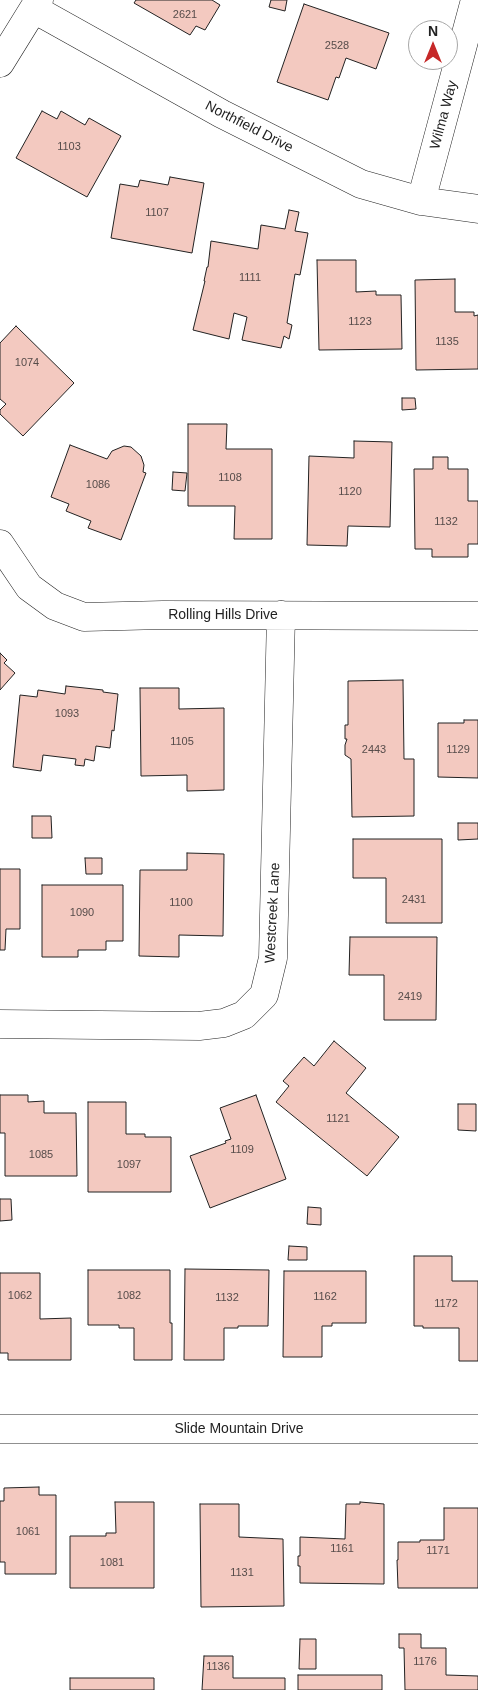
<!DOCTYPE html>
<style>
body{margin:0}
#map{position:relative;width:478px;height:1690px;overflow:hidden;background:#fff;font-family:Helvetica,sans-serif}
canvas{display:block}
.north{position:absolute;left:408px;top:20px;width:50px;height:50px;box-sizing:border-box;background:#fff;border:1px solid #a7a7a7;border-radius:50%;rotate:0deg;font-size:14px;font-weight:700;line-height:20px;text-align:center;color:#222}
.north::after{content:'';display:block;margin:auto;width:18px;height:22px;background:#c62828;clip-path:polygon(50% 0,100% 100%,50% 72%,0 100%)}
</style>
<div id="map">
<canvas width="478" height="1690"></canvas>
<div class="north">N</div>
</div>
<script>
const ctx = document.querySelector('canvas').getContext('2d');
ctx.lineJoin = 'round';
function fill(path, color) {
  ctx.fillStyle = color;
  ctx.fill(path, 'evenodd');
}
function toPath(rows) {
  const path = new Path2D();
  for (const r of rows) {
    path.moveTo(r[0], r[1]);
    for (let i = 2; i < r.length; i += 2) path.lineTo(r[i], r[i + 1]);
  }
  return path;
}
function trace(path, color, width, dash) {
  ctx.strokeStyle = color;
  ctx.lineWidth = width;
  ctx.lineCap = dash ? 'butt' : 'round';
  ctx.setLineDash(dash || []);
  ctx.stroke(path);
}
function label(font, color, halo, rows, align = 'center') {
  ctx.font = font + ' Helvetica,sans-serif';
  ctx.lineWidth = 4;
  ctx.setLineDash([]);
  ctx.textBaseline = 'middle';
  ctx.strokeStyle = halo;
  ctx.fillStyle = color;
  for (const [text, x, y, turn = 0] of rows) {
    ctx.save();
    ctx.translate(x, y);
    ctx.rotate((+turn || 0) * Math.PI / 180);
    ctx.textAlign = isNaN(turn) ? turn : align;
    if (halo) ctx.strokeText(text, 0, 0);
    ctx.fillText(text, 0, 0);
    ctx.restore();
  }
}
const building = toPath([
 [136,0,212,0,220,5,205,30,196,26,190,35,134,3,136,0],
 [271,0,287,0,285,11,269,7,271,0],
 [304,4,389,33,376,69,346,58,339,78,336,77,328,100,277,82,304,4],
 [42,111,57,119,61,111,85,125,89,118,121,136,87,197,16,158,42,111],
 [170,177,204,183,192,253,111,238,120,184,138,187,140,180,168,185,170,177],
 [289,210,299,212,295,231,308,233,300,275,295,274,287,323,292,325,289,339,284,336,281,348,242,340,247,317,234,313,229,339,193,330,205,281,204,281,207,267,208,267,211,241,258,249,261,225,285,229,289,210],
 [317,260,356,260,356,292,376,291,376,295,401,295,402,349,319,350,317,260],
 [455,279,455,312,474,312,474,316,478,315,478,369,416,370,415,280,455,279],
 [16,326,74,383,23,436,0,414,0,410,6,404,0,399,0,343,16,326],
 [402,398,415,398,416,409,402,410,402,398],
 [188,424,227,424,226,449,272,449,272,539,234,539,235,506,188,506,188,424],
 [354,441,392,442,390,527,348,526,347,546,307,545,309,456,354,458,354,441],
 [70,445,107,459,112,451,124,446,131,447,141,456,144,465,143,472,146,473,121,540,88,528,91,521,66,511,69,504,51,497,70,445],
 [433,457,448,457,448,469,468,469,468,501,478,501,478,544,468,544,468,557,432,557,432,549,415,549,414,469,433,469,433,457],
 [173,472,187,473,185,491,172,490,173,472],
 [0,653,7,660,4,663,15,673,0,690,0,653],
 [403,680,404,759,414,759,414,816,352,817,351,759,345,755,345,745,347,739,345,739,345,725,348,725,348,681,403,680],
 [66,686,103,690,103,692,118,694,114,731,112,730,110,748,96,746,94,761,85,759,84,766,75,765,76,759,43,755,41,771,13,767,20,695,37,697,38,690,65,694,66,686],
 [140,688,179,688,179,709,224,708,224,790,187,791,187,775,141,776,140,688],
 [464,720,478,720,478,778,438,777,438,723,464,723,464,720],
 [32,816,51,816,52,838,32,838,32,816],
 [458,823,478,823,478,839,458,840,458,823],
 [353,839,442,839,442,923,386,923,386,878,353,878,353,839],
 [187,853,224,854,223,936,179,935,179,957,139,956,140,870,187,870,187,853],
 [85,858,102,858,102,874,86,874,85,858],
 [0,869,20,869,20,929,6,929,5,950,0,950,0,869],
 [42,885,123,885,123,941,106,941,106,950,78,950,78,957,42,957,42,885],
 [350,937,437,937,436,1020,384,1020,384,975,349,975,350,937],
 [334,1041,366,1068,346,1093,399,1137,367,1176,276,1102,289,1086,283,1081,304,1057,314,1066,334,1041],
 [0,1095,28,1095,28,1102,44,1101,44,1113,76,1113,77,1176,5,1176,5,1133,0,1133,0,1095],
 [256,1095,286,1179,210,1208,190,1156,226,1143,225,1141,231,1139,220,1108,256,1095],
 [88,1102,126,1102,126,1134,145,1134,145,1137,171,1137,171,1192,88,1192,88,1102],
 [458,1104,476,1104,476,1131,458,1130,458,1104],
 [0,1199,11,1199,12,1220,0,1221,0,1199],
 [308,1207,321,1208,321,1225,307,1224,308,1207],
 [289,1246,307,1247,307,1260,288,1260,289,1246],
 [414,1256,452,1256,452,1281,478,1281,478,1361,459,1361,459,1328,423,1328,423,1326,414,1326,414,1256],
 [185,1269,269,1270,268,1326,238,1326,238,1328,224,1328,224,1360,184,1360,185,1269],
 [88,1270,170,1270,170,1323,172,1323,172,1360,134,1360,134,1328,119,1328,119,1325,88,1325,88,1270],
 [284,1271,366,1271,366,1323,332,1323,332,1326,322,1326,322,1357,283,1357,284,1271],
 [0,1273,40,1273,40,1319,71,1318,71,1360,8,1360,8,1353,0,1353,0,1273],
 [39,1487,39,1495,56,1495,56,1574,5,1574,5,1562,0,1562,0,1501,4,1501,4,1488,39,1487],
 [115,1502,154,1502,154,1588,70,1588,70,1536,106,1536,106,1533,116,1533,115,1502],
 [360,1502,384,1504,384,1584,300,1583,300,1566,298,1566,298,1556,300,1556,300,1537,345,1539,346,1504,360,1504,360,1502],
 [200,1504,239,1504,239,1537,283,1539,284,1606,201,1607,200,1504],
 [444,1508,478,1508,478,1588,398,1588,397,1560,398,1560,398,1542,420,1542,420,1540,444,1540,444,1508],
 [399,1634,421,1634,421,1648,446,1648,446,1675,478,1676,478,1690,405,1690,404,1648,399,1648,399,1634],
 [300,1639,316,1639,316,1669,299,1669,300,1639],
 [204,1656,233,1656,233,1678,285,1678,285,1690,202,1690,204,1656],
 [298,1675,382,1675,382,1690,298,1690,298,1675],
 [70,1678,154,1678,154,1690,70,1690,70,1678]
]);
const minor = toPath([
 [34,9,222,114,361,184,421,201,478,209],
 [0,63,39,0],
 [421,201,475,0],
 [0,544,29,587,55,606,84,617,163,615,478,616],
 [0,1024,199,1026,224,1023,244,1015,264,995,273,958,281,615],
 [0,1429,478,1429]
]);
const numberNames = [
 ["2621",185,15],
 ["2528",337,46],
 ["1103",69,147],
 ["1107",157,213],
 ["1111",250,278],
 ["1123",360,322],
 ["1135",447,342],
 ["1074",27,363],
 ["1108",230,478],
 ["1086",98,485],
 ["1120",350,492],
 ["1132",446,522],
 ["1093",67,714],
 ["1105",182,742],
 ["2443",374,750],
 ["1129",458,750],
 ["2431",414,900],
 ["1100",181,903],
 ["1090",82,913],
 ["2419",410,997],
 ["1121",338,1119],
 ["1109",242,1150],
 ["1085",41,1155],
 ["1097",129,1165],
 ["1062",20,1296],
 ["1082",129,1296],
 ["1162",325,1297],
 ["1132",227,1298],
 ["1172",446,1304],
 ["1061",28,1532],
 ["1161",342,1549],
 ["1171",438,1551],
 ["1081",112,1563],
 ["1131",242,1573],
 ["1176",425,1662],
 ["1136",218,1667]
];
const streetNames = [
 ["Wilma Way",444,115,-75],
 ["Northfield Drive",249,127,27],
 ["Rolling Hills Drive",223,615],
 ["Westcreek Lane",273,913,-87],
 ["Slide Mountain Drive",239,1429]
];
fill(building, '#f3c9c0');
trace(building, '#222', 1);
trace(minor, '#222', 29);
trace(minor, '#fff', 28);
label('11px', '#564c4a', null, numberNames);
label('14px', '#222', '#fff', streetNames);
</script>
